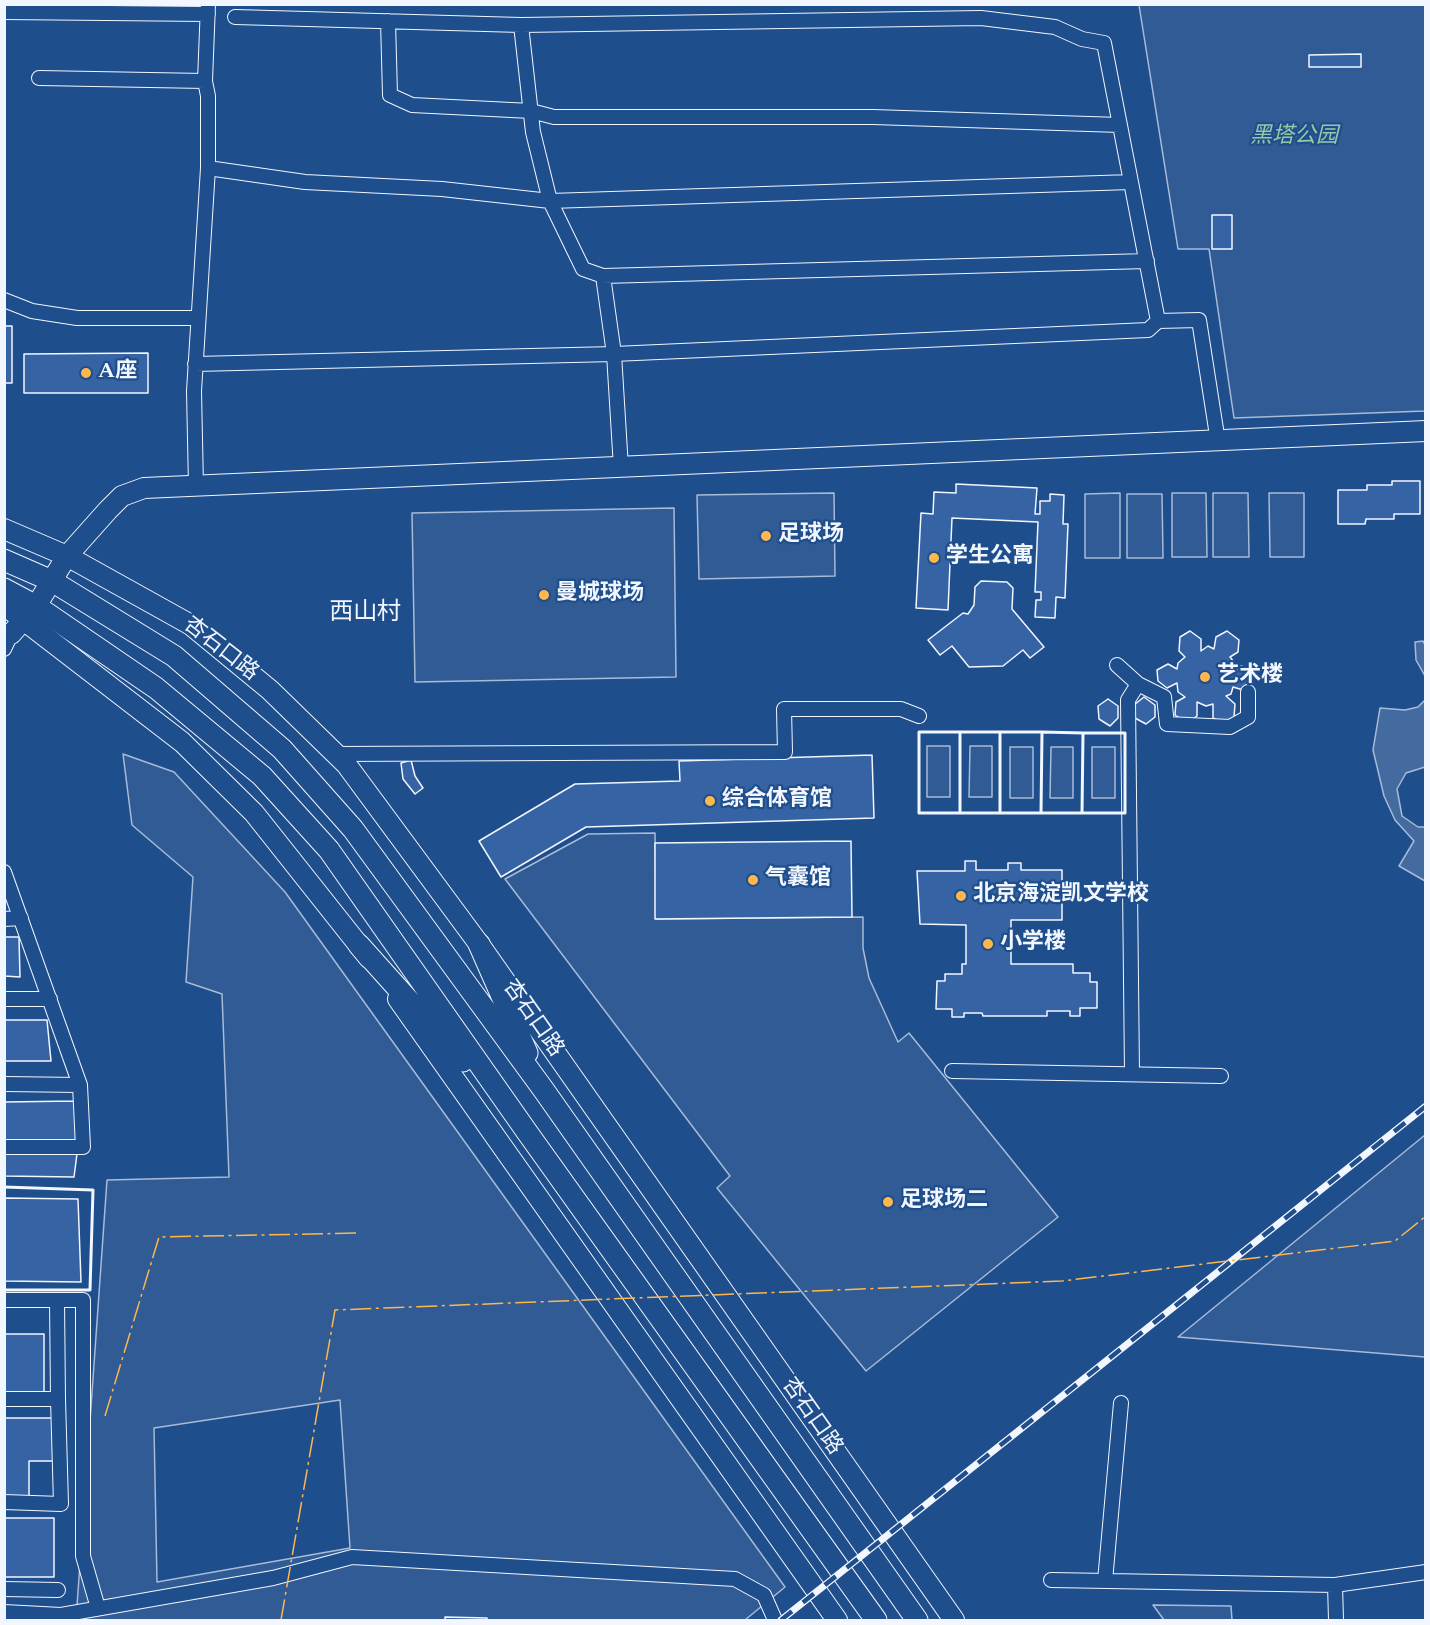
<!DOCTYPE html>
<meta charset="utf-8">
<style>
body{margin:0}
#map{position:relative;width:1430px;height:1625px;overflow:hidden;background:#1f4e8c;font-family:Spectral,serif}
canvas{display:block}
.frame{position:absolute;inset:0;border:6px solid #f2f6ff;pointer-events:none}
</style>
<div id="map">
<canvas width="1430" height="1625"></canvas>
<div class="frame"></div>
</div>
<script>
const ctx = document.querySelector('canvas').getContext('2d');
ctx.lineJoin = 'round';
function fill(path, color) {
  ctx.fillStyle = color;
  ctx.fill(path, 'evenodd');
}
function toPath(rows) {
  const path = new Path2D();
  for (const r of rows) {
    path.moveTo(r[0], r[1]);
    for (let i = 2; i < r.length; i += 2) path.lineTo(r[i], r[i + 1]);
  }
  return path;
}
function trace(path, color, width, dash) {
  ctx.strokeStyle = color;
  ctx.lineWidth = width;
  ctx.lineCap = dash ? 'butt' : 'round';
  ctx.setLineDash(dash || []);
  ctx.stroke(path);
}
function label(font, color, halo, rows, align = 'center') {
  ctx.font = font + ' Spectral,"Noto Sans SC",serif';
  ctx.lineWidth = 4.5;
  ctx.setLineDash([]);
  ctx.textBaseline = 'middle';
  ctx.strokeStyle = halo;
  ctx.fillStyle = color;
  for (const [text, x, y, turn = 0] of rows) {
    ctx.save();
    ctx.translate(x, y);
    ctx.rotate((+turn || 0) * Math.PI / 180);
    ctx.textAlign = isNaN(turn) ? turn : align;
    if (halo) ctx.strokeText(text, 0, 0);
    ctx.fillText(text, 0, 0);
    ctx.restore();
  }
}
const built = toPath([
 [1139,5,1425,5,1425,411,1234,418,1209,249,1178,249,1139,5],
 [834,493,835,576,699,579,697,495,834,493],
 [1120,493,1120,558,1085,558,1085,494,1120,493],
 [1172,493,1206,493,1207,557,1172,557,1172,493],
 [1213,493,1248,493,1249,557,1213,557,1213,493],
 [1269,493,1304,493,1304,557,1270,557,1269,493],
 [1127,494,1162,494,1163,558,1127,558,1127,494],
 [674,508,676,677,415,682,412,513,674,508],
 [927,746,950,746,950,797,927,797,927,746],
 [970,746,992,746,992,797,969,797,970,746],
 [1010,747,1033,747,1033,798,1010,798,1010,747],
 [1051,747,1073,747,1073,798,1050,798,1051,747],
 [1092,747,1115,747,1115,798,1092,798,1092,747],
 [123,754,174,772,285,892,785,1587,745,1620,76,1620,107,1180,229,1177,222,994,186,982,193,877,132,825,123,754],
 [340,1400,350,1548,157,1582,154,1428,340,1400],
 [655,833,656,919,863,917,863,948,869,978,898,1042,909,1033,1058,1217,866,1371,717,1188,730,1176,505,879,588,834,655,833],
 [1425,1135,1425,1357,1178,1337,1425,1135],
 [1153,1605,1231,1606,1232,1620,1164,1620,1153,1605]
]);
const water = toPath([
 [1423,641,1425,645,1425,676,1416,660,1415,642,1423,641],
 [1425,700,1425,767,1406,773,1397,789,1402,816,1418,827,1425,827,1425,881,1399,866,1414,841,1395,820,1384,796,1373,750,1380,708,1405,710,1418,707,1425,700]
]);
const building = toPath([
 [1361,54,1361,67,1309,67,1309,55,1361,54],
 [1212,215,1232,215,1232,249,1212,249,1212,215],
 [4,326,12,326,12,383,4,383,4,326],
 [148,353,148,393,24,393,24,354,148,353],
 [1392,481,1420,481,1420,514,1394,514,1394,519,1366,519,1365,524,1338,524,1338,490,1367,490,1367,485,1392,485,1392,481],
 [956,484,1037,488,1035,514,1040,514,1040,501,1050,501,1050,494,1064,495,1063,524,1068,524,1065,598,1056,597,1055,618,1035,617,1036,600,1041,600,1041,592,1035,592,1038,522,952,518,948,610,916,608,921,513,933,514,934,492,956,493,956,484],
 [981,581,1007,582,1013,588,1012,609,1044,647,1030,658,1023,650,1003,666,969,667,952,646,940,655,928,640,963,613,968,614,974,605,975,587,981,581],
 [1190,631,1201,639,1201,651,1208,646,1214,649,1216,637,1227,631,1239,640,1238,652,1230,657,1234,662,1233,672,1241,666,1253,670,1253,683,1243,690,1233,687,1231,694,1226,696,1235,704,1234,717,1224,724,1213,718,1213,704,1206,706,1197,702,1197,716,1187,723,1175,715,1176,702,1185,697,1178,692,1177,683,1167,688,1158,681,1157,670,1168,664,1177,669,1178,663,1185,657,1179,651,1180,637,1190,631],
 [1144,697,1155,705,1155,717,1146,724,1135,718,1134,705,1144,697],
 [1108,699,1118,706,1118,718,1110,726,1099,719,1098,706,1108,699],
 [872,755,874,818,586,827,501,877,479,841,575,784,680,781,679,761,872,755],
 [411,760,415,776,423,788,415,794,403,779,401,763,411,760],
 [851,841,852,917,655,919,655,843,851,841],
 [965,861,976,861,976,870,1008,870,1008,863,1021,863,1021,870,1062,870,1062,920,1011,920,1011,964,1073,964,1073,973,1090,973,1090,982,1097,982,1097,1008,1080,1008,1080,1016,1070,1016,1070,1011,1047,1011,1047,1016,983,1016,982,1013,964,1013,964,1017,952,1017,952,1009,936,1009,937,981,945,981,945,974,962,974,962,964,966,964,966,925,920,924,917,871,965,871,965,861],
 [4,937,19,937,20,977,4,976,4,937],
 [4,1020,47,1020,51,1061,4,1061,4,1020],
 [75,1101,76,1141,4,1140,4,1102,75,1101],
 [4,1153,77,1154,74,1177,4,1176,4,1153],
 [4,1198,78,1199,81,1282,4,1281,4,1198],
 [4,1334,44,1334,44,1395,4,1395,4,1334],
 [4,1418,55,1418,55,1461,29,1461,29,1499,4,1499,4,1418],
 [4,1518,54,1518,54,1577,4,1577,4,1518],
 [445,1617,487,1618,487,1620,445,1620,445,1617]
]);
const street = toPath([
 [4,12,208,14],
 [235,17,521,25,981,18,1055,27,1082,39,1104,43,1158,321],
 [388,21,390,95,412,105,531,111,554,117,873,117,1120,125],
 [521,25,533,132,550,201,583,269,603,276,614,354,621,468],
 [39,78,205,81],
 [208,168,305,182,442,189,550,201,1131,182],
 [603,276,1147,261],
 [4,300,32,311,77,318,197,318],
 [195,364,614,354,1148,330,1158,321,1199,320,1218,442],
 [196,487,194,391,208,168,208,96,205,81,208,4],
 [4,649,11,634],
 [1117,665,1138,684,1128,700,1132,1073],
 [1138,684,1164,697,1167,724,1230,727,1248,717,1248,692],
 [335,754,785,752,784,709,901,709,919,716],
 [4,872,80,1085,4,1084],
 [4,919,21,918],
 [4,999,50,999],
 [952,1071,1221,1076],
 [4,1147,83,1147,80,1085],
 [4,1300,83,1300,83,1556,98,1608],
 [4,1399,58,1399,57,1300],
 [4,1502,61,1504,58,1399],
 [1051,1580,1335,1585],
 [1105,1581,1121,1403],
 [4,1589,58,1590],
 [4,1612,61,1615,273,1578,352,1557,735,1579,764,1595,775,1620],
 [1336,1620,1335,1585,1426,1572]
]);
const secondary = toPath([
 [4,529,67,556,191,625,270,690,346,764,479,944,954,1620],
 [4,605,182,742,254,813,369,958],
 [11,634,36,606,67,556,108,510,122,496,144,488,1426,431],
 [398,999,837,1620]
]);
const primary = toPath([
 [4,560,52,581,174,656,282,749,353,829,543,1089,917,1620],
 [4,589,36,606,156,688,262,776,329,850,527,1132,876,1620],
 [479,944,527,1053],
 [359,945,463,1061]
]);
const rail = toPath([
 [781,1620,1426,1106]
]);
const wall = toPath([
 [919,732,960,732,960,813,919,813,919,732],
 [960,732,1000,732,1000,813,960,813,960,732],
 [1000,732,1042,732,1041,813,1000,813,1000,732],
 [1042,732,1083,733,1082,813,1041,813,1042,732],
 [1083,733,1125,733,1125,813,1082,813,1083,733],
 [4,1187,93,1190,90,1290,4,1290]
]);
const power = toPath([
 [105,1416,159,1237,359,1233],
 [281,1620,335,1310,1062,1281,1395,1241,1426,1216]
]);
const markers = [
 [86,373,6,"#ffb74d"],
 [766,536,6,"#ffb74d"],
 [934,558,6,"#ffb74d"],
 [544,595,6,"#ffb74d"],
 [1205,677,6,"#ffb74d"],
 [710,801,6,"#ffb74d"],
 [753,880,6,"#ffb74d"],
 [961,896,6,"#ffb74d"],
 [988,944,6,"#ffb74d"],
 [888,1202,6,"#ffb74d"]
];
const parkNames = [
 ["黑塔公园",1294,138]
];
const poiNames = [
 ["A座",98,373],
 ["足球场",778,536],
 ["学生公寓",946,558],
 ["曼城球场",556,595],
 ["艺术楼",1217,677],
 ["综合体育馆",722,801],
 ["气囊馆",765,880],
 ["北京海淀凯文学校",973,896],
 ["小学楼",1000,944],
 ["足球场二",900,1202]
];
const streetNames = [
 ["杏石口路",220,650,38],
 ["杏石口路",532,1019,55],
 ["杏石口路",811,1417,55]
];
const neighbourhoodNames = [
 ["西山村",365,614]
];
fill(built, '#305b95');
trace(built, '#a8bbd7', 1.5);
fill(water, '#446ba0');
trace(water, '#a8bbd7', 1.5);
fill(building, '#3563a3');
trace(building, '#f2f6ff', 1.5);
trace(street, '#f2f6ff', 16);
trace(secondary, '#f2f6ff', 22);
trace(primary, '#f2f6ff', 23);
trace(street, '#1f4e8c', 14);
trace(secondary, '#1f4e8c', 20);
trace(primary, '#1f4e8c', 21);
trace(rail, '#f2f6ff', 7);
trace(rail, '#1f4e8c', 4.5, [14]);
trace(wall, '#f2f6ff', 3);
trace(power, '#ffb74d', 1.5, [21, 4.5, 3, 4.5]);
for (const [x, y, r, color] of markers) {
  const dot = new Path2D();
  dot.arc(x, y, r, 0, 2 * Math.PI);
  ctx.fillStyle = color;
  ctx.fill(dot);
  trace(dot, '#1f4e8c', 2);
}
label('italic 22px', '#97c8a6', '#1f4e8c', parkNames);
label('bold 22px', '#f2f6ff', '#1f4e8c', poiNames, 'left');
label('22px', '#f2f6ff', '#1f4e8c', streetNames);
label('24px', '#f2f6ff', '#1f4e8c', neighbourhoodNames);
</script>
